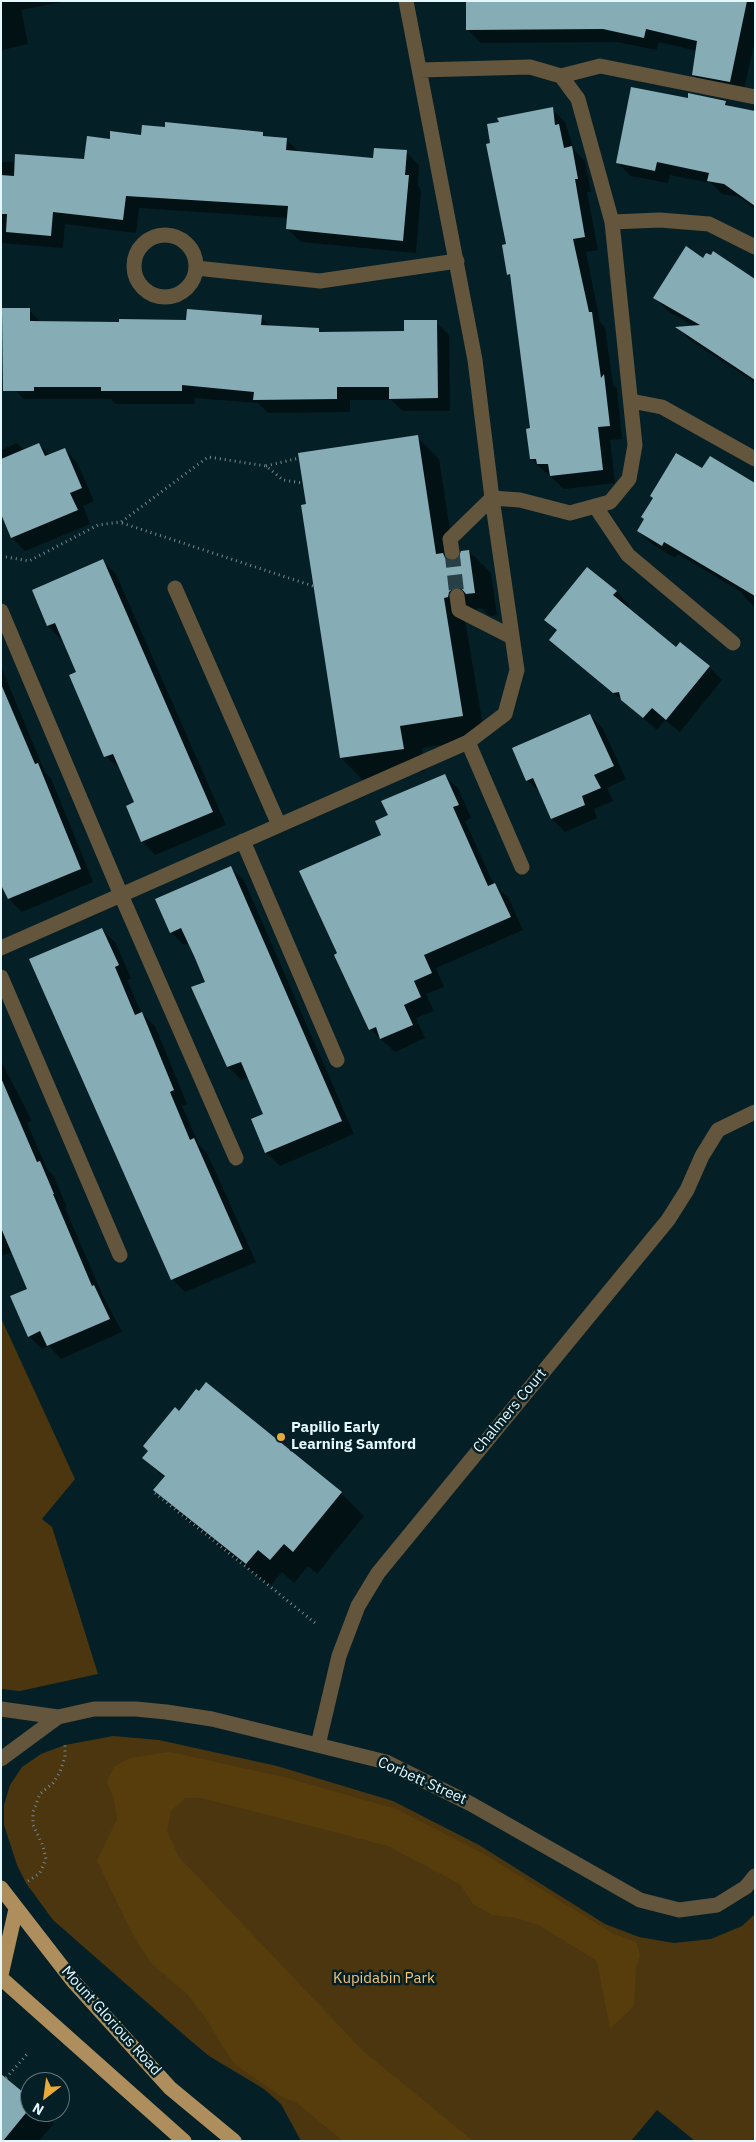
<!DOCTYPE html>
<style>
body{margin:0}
#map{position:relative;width:756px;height:2142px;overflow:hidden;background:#042026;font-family:"IBM Plex Sans",sans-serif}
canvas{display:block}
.frame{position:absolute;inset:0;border:2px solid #e4f8fd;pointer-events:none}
.north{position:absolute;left:20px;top:2072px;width:50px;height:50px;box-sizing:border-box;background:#042026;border:1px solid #5e767c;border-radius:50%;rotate:210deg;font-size:14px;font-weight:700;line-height:20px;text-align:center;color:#e4f8fd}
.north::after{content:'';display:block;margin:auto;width:18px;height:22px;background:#e9ab38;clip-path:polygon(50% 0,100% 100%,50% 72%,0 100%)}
</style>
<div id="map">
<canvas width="756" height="2142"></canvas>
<div class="frame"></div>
<div class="north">N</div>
</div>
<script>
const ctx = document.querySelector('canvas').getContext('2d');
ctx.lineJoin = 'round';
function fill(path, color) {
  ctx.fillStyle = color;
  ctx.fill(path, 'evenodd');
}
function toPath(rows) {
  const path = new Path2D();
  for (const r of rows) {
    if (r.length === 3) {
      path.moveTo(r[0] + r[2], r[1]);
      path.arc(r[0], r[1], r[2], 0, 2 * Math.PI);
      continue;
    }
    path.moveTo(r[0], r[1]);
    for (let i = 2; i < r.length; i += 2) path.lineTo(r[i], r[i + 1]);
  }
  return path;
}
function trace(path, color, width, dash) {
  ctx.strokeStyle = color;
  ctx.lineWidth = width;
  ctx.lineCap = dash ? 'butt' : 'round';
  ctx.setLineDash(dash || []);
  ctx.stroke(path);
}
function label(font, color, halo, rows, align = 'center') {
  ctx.font = font + ' "IBM Plex Sans",sans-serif';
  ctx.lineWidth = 5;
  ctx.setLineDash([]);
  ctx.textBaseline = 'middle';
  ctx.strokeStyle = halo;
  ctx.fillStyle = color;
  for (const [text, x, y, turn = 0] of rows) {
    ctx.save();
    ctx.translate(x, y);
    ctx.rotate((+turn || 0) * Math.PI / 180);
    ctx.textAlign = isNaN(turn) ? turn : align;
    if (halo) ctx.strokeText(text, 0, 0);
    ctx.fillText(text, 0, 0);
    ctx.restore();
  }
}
const green = toPath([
 [1,1318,75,1479,42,1519,52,1527,98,1674,20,1691,1,1689],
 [113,1736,159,1740,277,1766,393,1801,479,1845,605,1924,639,1937,674,1943,711,1939,742,1926,755,1914,755,2141,695,2141,657,2110,631,2141,301,2141,281,2104,264,2089,209,2056,191,2041,53,1920,26,1883,17,1865,4,1825,4,1805,10,1785,22,1767,41,1754,65,1745]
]);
const forest = toPath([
 [170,1752,284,1777,396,1809,484,1854,612,1933,636,1942,640,1955,636,1967,634,2006,610,2029,597,1961,539,1925,516,1918,492,1915,473,1904,460,1884,388,1846,202,1798,185,1798,171,1811,167,1830,178,1856,362,2050,473,2141,343,2141,297,2103,281,2096,234,2064,203,2014,188,1995,151,1963,131,1931,97,1861,117,1819,114,1799,107,1782,114,1767,129,1758]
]);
const shadow = toPath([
 [1,1,61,1,61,2,21,10,28,44,2,50],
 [467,1,755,1,755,40,743,95,706,88,693,74,697,51,659,42,657,50,617,42,481,43,467,29],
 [689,95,726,102,732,108,755,112,755,209,739,197,722,194,711,183,670,175,668,183,631,176,618,163,689,100],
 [552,109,565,122,574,150,585,161,591,192,587,192,598,250,586,252,600,322,605,327,613,385,617,389,622,439,610,440,615,483,564,489,531,459,532,428,512,278,509,274,507,244],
 [262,134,267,138,286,139,299,152,374,159,406,152,419,165,418,186,421,190,416,253,301,242,287,229,288,218,139,208,136,233,65,224,63,248,1,243,1,162,85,160,111,140,142,136],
 [704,259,755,279,755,383,690,340,678,328,695,327,668,311,655,298],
 [29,310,42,323,17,352],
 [261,317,271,327,318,329,323,334,405,332,436,322,449,335,450,411,403,411,391,400,350,400,350,412,268,413,258,403,195,398,194,404,116,404,111,399,24,399,11,386,82,322,187,322],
 [417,437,439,459,455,562,469,551,491,573,497,615,490,616,483,609,478,608,465,620,485,738,422,748,425,771,363,780,341,758],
 [17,443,24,450,38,444,50,455,64,449,77,462,94,501,83,506,90,524,25,551,12,538,1,511,1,450],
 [702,470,755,486,755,608,742,594,743,593,678,554,675,558,652,544,638,531],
 [103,561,116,574,226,825,155,855,142,841,135,803,120,769,106,756,77,672,63,638,61,639,48,626,33,591],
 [616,591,629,605,626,607,676,648,709,667,722,680,680,732,665,720,657,730,551,640,558,632,545,619],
 [1,667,45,772,51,778,93,882,22,912,9,899,1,882],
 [590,715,603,729,626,779,607,788,613,801,594,809,597,818,565,832,552,819,541,793,527,780],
 [444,775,458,788,471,818,465,821,494,885,508,897,523,930,436,968,444,987,426,994,434,1011,416,1018,425,1038,395,1052,370,1029,339,954,389,816],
 [230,867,244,880,354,1134,280,1166,266,1152,253,1120,265,1114,249,1077,241,1080,228,1066,206,982,189,943,184,945,171,932],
 [102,929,115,942,131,978,127,980,141,1012,155,1026,187,1104,182,1106,199,1145,207,1153,256,1262,185,1292,172,1279],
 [1,1061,32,1121,27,1123,47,1169,53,1175,67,1207,65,1208,103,1296,122,1332,61,1359,49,1346,42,1349,29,1336,29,1289,13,1252,1,1256],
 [179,1412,341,1493,364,1516,317,1574,308,1566,294,1583,282,1572,270,1586,178,1513,155,1490,165,1478,144,1458],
 [30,2099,30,2112,44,2112,54,2123,39,2141,1,2141]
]);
const building = toPath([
 [466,1,747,1,730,82,692,75,697,41,646,29,644,38,603,29,466,30],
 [631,87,688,98,688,93,726,101,725,105,755,111,755,206,724,184,707,181,709,173,657,162,655,171,616,163],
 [553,107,555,125,559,124,564,148,572,146,578,179,575,179,585,237,573,239,589,312,592,312,601,378,604,374,610,426,598,427,603,470,550,476,548,464,537,464,536,459,530,459,526,429,530,428,510,274,507,275,502,245,506,244,486,144,490,143,487,124,499,122,497,118],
 [165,122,263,132,263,136,287,138,286,150,373,158,374,148,407,150,405,175,409,175,403,241,286,229,288,206,126,196,123,220,53,212,51,236,6,232,7,214,1,214,1,175,14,176,15,154,84,159,87,136,110,139,110,131,141,135,142,125,165,127],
 [686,246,703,258,706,253,711,255,713,251,755,279,755,380,675,327,700,325,653,298],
 [2,308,30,308,30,321,119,322,119,319,186,320,187,309,262,315,261,325,319,328,319,332,404,331,404,320,437,320,438,398,389,399,389,387,337,387,337,399,253,400,254,392,182,385,182,391,101,391,101,387,34,387,34,391,3,391],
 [418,435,436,554,443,553,445,558,453,561,458,559,461,551,469,550,475,593,466,594,461,588,455,587,449,592,448,597,444,598,463,716,400,726,404,749,340,758,301,505,306,504,298,453],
 [39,443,45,456,65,448,82,488,70,493,78,510,11,538,1,514,1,459],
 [676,453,702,468,710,456,755,483,755,596,664,542,662,546,637,531,644,519,641,517,653,498,650,496],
 [103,559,213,812,141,842,126,806,134,802,113,754,104,757,69,675,76,672,55,623,47,626,32,590],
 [587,567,617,591,613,595,676,647,680,642,710,666,666,720,652,708,643,718,621,700,619,692,613,693,549,640,557,630,544,620],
 [1,684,35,764,38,763,81,869,8,899,1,885],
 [590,714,614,766,594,775,601,788,582,796,585,805,551,819,533,778,526,781,512,748],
 [445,774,459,805,453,807,488,886,495,883,511,917,424,955,432,973,414,981,421,997,404,1005,413,1025,380,1039,376,1027,369,1030,334,955,337,953,299,871,381,835,375,821,388,815,381,801],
 [231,866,342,1121,265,1153,251,1119,263,1114,241,1062,227,1067,191,987,205,982,195,958,181,928,170,933,155,899],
 [102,928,119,965,115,967,135,1015,142,1012,174,1090,170,1092,190,1140,194,1138,243,1249,171,1280,29,959],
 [1,1078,37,1162,40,1161,54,1194,53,1194,92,1286,94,1285,110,1319,47,1346,40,1331,28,1337,10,1296,27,1289,1,1228],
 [206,1382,342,1492,293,1552,284,1544,270,1560,258,1550,246,1564,153,1490,165,1476,142,1458,148,1451,143,1446,175,1407,179,1411,196,1389,199,1391],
 [1,2074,30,2098,30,2108,3,2141,1,2141]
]);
const minorTunnel = toPath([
 [452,552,457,596]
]);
const path = toPath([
 [266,466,299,458],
 [122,523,313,586],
 [1,556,29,561,98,525,121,522,208,457,266,466,283,480,302,483],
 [155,1493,315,1623],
 [28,1881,40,1873,46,1859,43,1846,33,1825,33,1812,40,1794,53,1783,60,1772,65,1757,65,1745],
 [6,2078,29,2052]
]);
const minor = toPath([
 [420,70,530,67,561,76,578,99,612,222,635,445,629,479,610,502,570,513,520,500,492,498,450,539,452,552],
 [561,76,600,66,755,97],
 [612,222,660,220,709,224,755,247],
 [165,266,31],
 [196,268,320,281,457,261],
 [631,401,662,407,755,459],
 [595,506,628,555,733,643],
 [175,588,279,825],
 [457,596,459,610,512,637],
 [1,611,121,895,236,1158],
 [468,742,522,867],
 [243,841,337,1060],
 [1,948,468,742,505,714,517,670,492,498,475,360,406,1],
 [1,977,120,1255],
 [1,1709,58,1717,94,1709,136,1709,166,1712,212,1719,386,1762,471,1804,640,1900,679,1910,717,1905,746,1887,755,1876],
 [318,1745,339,1656,358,1606,378,1573,668,1220,687,1190,702,1156,718,1130,755,1112],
 [1,1759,58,1717]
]);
const major = toPath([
 [1,1888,73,1981,170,2088,234,2141],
 [1,1975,16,1909],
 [1,1978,184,2141]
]);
const markers = [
 [281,1437,5,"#e9ab38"]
];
const streetNames = [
 ["Chalmers Court",510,1411,-50],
 ["Corbett Street",422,1781,24],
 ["Mount Glorious Road",111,2021,48]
];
const poiNames = [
 ["Papilio Early",291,1428],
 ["Learning Samford",291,1445]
];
const parkNames = [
 ["Kupidabin Park",384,1979]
];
fill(green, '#4b360f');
fill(forest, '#583d0c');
fill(shadow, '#0007');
fill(building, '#86acb6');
trace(minorTunnel, '#264046', 15, [15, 8]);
trace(path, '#738b90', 3, [1, 4]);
trace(minor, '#64553d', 15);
trace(major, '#ad8e5c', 15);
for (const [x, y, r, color] of markers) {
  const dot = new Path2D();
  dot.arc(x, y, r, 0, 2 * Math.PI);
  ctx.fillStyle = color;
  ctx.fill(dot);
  trace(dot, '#042026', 2);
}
label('15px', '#e4f8fd', '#042026', streetNames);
label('bold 15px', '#e4f8fd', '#042026', poiNames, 'left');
label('15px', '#f9c46e', '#042026', parkNames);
</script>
